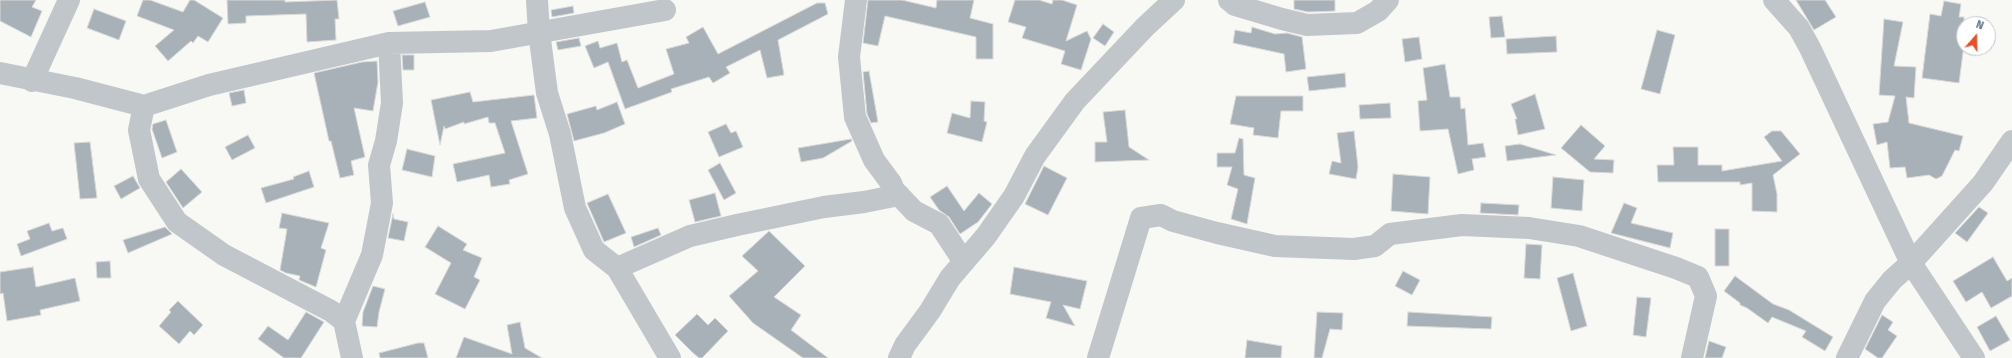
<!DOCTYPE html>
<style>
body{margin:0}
#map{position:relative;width:2012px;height:358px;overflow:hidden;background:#f8f8f5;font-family:"Fira Sans",sans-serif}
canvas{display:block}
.north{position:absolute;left:1956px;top:16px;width:40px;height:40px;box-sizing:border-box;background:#fff;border:1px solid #c2c9cf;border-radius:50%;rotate:20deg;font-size:11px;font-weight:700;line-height:16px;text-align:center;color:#667987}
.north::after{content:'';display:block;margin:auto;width:14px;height:18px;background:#e75126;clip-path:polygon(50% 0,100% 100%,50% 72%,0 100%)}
</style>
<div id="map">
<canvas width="2012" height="358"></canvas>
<div class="north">N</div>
</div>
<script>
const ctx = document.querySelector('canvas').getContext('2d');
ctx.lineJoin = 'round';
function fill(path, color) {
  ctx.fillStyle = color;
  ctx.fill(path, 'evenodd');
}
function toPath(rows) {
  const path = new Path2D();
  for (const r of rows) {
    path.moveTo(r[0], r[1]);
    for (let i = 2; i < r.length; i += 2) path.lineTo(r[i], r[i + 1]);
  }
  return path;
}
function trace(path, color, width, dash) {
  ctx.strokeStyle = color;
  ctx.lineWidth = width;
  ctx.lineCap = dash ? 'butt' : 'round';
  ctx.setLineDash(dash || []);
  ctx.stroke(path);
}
const building = toPath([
 [0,0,36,0,32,7,42,11,31,37,0,21,0,0],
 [143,0,150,0,183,12,190,0,194,0,223,18,208,42,198,36,193,43,191,41,168,61,155,46,174,30,137,16,143,0],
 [227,0,285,0,285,2,337,0,339,19,335,19,336,40,307,42,306,14,246,16,246,23,228,24,227,0],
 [868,0,902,0,936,8,937,0,974,0,970,18,993,24,993,59,976,59,976,37,885,16,878,46,863,43,868,0],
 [1015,0,1039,0,1052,4,1053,0,1062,0,1077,5,1066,41,1087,31,1091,39,1081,70,1061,64,1065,51,1022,38,1026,27,1008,22,1015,0],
 [1294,0,1335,0,1335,11,1308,12,1294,9,1294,0],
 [1796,0,1825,0,1836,17,1814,30,1796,0],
 [1944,1,1961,4,1959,17,1964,17,1964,45,1959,83,1922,78,1930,14,1941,16,1944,1],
 [425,2,430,17,398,26,393,11,425,2],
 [817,3,825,3,828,14,778,40,784,75,767,78,760,50,726,67,730,73,713,83,709,77,671,89,672,92,625,109,608,62,594,68,585,46,598,41,600,48,617,43,622,62,627,60,638,88,674,74,666,49,689,43,686,37,703,27,718,54,817,3],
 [573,6,574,13,552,17,551,10,573,6],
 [94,9,126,21,119,40,87,28,94,9],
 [1502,16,1505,37,1491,38,1489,17,1502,16],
 [1884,19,1903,22,1894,66,1916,67,1914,98,1906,97,1909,123,1963,136,1959,151,1955,150,1942,176,1936,179,1929,175,1907,178,1905,167,1890,168,1887,142,1877,145,1873,124,1888,122,1895,96,1879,95,1884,19],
 [1103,24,1114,32,1105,46,1093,38,1103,24],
 [1252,27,1275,34,1287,33,1302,37,1306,69,1286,72,1284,54,1233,43,1235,30,1251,33,1252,27],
 [1657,30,1675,35,1660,94,1641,89,1657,30],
 [1556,36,1557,52,1507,54,1506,39,1556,36],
 [1419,37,1422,59,1405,62,1402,39,1419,37],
 [579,38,581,46,558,50,556,42,579,38],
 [402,55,414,55,414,70,403,70,402,55],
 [377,61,378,82,373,111,354,108,365,157,351,161,354,175,340,178,331,141,329,141,314,73,362,62,377,61],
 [1445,64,1450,97,1460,97,1461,109,1465,108,1468,145,1483,143,1486,157,1472,159,1474,170,1458,174,1448,129,1420,131,1418,101,1427,100,1423,68,1445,64],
 [869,71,878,122,871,123,867,114,863,72,869,71],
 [1345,73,1346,87,1309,91,1307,77,1345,73],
 [244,90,246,103,232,106,229,93,244,90],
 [470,92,473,102,534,95,537,118,511,121,528,174,509,180,510,184,491,187,489,175,457,182,453,164,505,153,495,123,489,123,488,117,464,124,464,122,445,129,444,126,440,145,431,100,470,92],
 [1535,94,1545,129,1518,135,1515,119,1517,119,1511,104,1535,94],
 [1236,96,1303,96,1303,111,1281,111,1278,138,1253,135,1254,128,1230,124,1236,96],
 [971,101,985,102,984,121,987,122,982,142,947,133,952,113,970,118,971,101],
 [617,102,625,124,604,133,574,141,567,114,596,106,597,110,617,102],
 [1390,103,1391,118,1360,119,1359,105,1390,103],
 [1125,110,1129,147,1149,160,1095,162,1095,142,1107,142,1103,112,1125,110],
 [166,120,177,152,162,158,152,129,153,124,166,120],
 [726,124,731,133,736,131,743,147,719,157,708,132,726,124],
 [1581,125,1605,146,1594,159,1614,160,1613,173,1590,172,1561,148,1581,125],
 [1354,131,1358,167,1356,179,1329,174,1332,161,1341,163,1337,133,1354,131],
 [1772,131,1781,131,1800,154,1773,175,1777,194,1777,212,1752,211,1752,183,1740,185,1740,182,1658,182,1657,165,1674,165,1673,147,1698,147,1698,165,1722,165,1722,171,1782,161,1764,137,1772,131],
 [248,135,255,148,232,160,225,147,248,135],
 [1239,138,1243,139,1244,175,1255,178,1247,224,1231,219,1238,189,1227,185,1232,167,1217,167,1217,153,1235,153,1239,138],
 [851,139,852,141,823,158,801,162,798,148,851,139],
 [90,142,97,198,80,199,74,143,90,142],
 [1520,144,1556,155,1507,161,1505,146,1520,144],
 [407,149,435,156,432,177,402,170,407,149],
 [720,163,736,193,724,200,708,170,720,163],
 [1044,166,1067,178,1048,215,1025,204,1044,166],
 [181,169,202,192,183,208,166,182,181,169],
 [309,171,314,187,266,203,261,188,294,179,293,177,309,171],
 [1393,174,1430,177,1428,214,1391,211,1393,174],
 [133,176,140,188,121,199,114,186,133,176],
 [1553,177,1584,180,1582,211,1551,208,1553,177],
 [947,186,964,211,979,193,992,204,978,222,960,234,949,217,939,210,930,197,947,186],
 [715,193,721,216,695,222,689,200,715,193],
 [608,194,626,233,604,242,587,203,608,194],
 [1481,203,1519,205,1518,215,1480,213,1481,203],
 [1624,203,1637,208,1631,223,1673,233,1670,248,1611,233,1624,203],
 [1979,207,1988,213,1967,242,1955,233,1979,207],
 [282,213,329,223,321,248,326,250,316,287,299,280,300,276,286,273,280,270,287,229,279,228,282,213],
 [393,214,394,219,408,222,404,241,388,238,393,214],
 [49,223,52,231,63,228,67,239,21,256,17,244,30,239,27,231,49,223],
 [438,226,467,244,463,250,482,258,474,277,480,280,465,309,435,294,451,263,425,247,438,226],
 [165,227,172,234,128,253,123,240,165,227],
 [658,228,661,235,634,247,631,237,658,228],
 [1715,229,1729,229,1729,266,1715,266,1715,229],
 [769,231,805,266,774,297,801,315,791,330,828,358,803,358,753,323,729,296,758,271,742,256,769,231],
 [1526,244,1542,245,1540,279,1524,278,1526,244],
 [1993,257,2007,281,2012,278,2012,296,1991,308,1982,292,1966,302,1953,281,1993,257],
 [110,261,111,278,97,278,96,262,110,261],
 [33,267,36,287,75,278,80,301,40,310,41,315,7,321,3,293,0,294,0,272,33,267],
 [1014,267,1087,281,1080,309,1063,305,1075,326,1046,318,1051,302,1010,294,1014,267],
 [1403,271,1420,280,1412,295,1395,286,1403,271],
 [1573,273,1587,326,1571,331,1557,278,1573,273],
 [1735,276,1773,304,1789,310,1833,337,1825,351,1802,337,1806,331,1772,317,1768,323,1747,308,1740,305,1740,303,1724,291,1735,276],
 [373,286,385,289,379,312,377,327,362,326,363,312,373,286],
 [1637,297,1651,298,1646,337,1633,335,1637,297],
 [178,301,203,325,194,335,190,331,179,344,159,326,171,312,169,310,178,301],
 [306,312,324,322,301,358,284,358,258,339,268,326,288,340,306,312],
 [1317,312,1343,313,1342,330,1330,329,1322,358,1314,358,1317,312],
 [1408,312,1492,317,1491,329,1407,326,1408,312],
 [697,314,708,325,715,318,728,331,702,358,699,358,692,352,675,335,697,314],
 [1882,315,1893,322,1888,330,1897,336,1882,358,1878,358,1865,349,1882,315],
 [1996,316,2010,340,1990,351,1977,327,1996,316],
 [520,322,525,348,542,358,456,358,464,337,512,354,507,325,520,322],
 [1247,340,1282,346,1281,358,1245,358,1247,340],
 [1709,341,1726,347,1722,358,1705,358,1709,341],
 [418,343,424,343,428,358,380,358,379,353,418,343]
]);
const minor = toPath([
 [537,0,539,32,547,93,560,134,575,208,594,250,617,268,670,358],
 [856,0,849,57,855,117,874,160,891,183,894,190,914,211,939,224,964,262],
 [1229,0,1235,5,1282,19,1307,25,1357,23,1378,11,1388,0],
 [1774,0,1799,28,1810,48,1911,263,1974,358],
 [0,73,75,88,144,106,209,85,389,43,491,41,665,10],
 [32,81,69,0],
 [144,106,139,130,149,179,177,222,224,255,331,311,344,321,352,358],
 [617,268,690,236,737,225,824,207,864,202,899,195],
 [344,321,372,255,382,203,379,165,386,141,392,103,389,43],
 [899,358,905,345,930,311,950,278,986,236,1014,196,1035,156,1075,101,1145,27,1174,0],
 [1098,358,1141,218,1161,215,1173,221,1217,233,1275,246,1354,249,1375,246,1390,234,1462,225,1529,228,1579,236,1676,268,1698,277,1706,296,1692,358],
 [1847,358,1875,301,1892,280,1911,263,1983,183,2012,141]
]);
fill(building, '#a8b1b7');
trace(building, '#dadad8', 1);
trace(minor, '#c1c6ca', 22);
</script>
